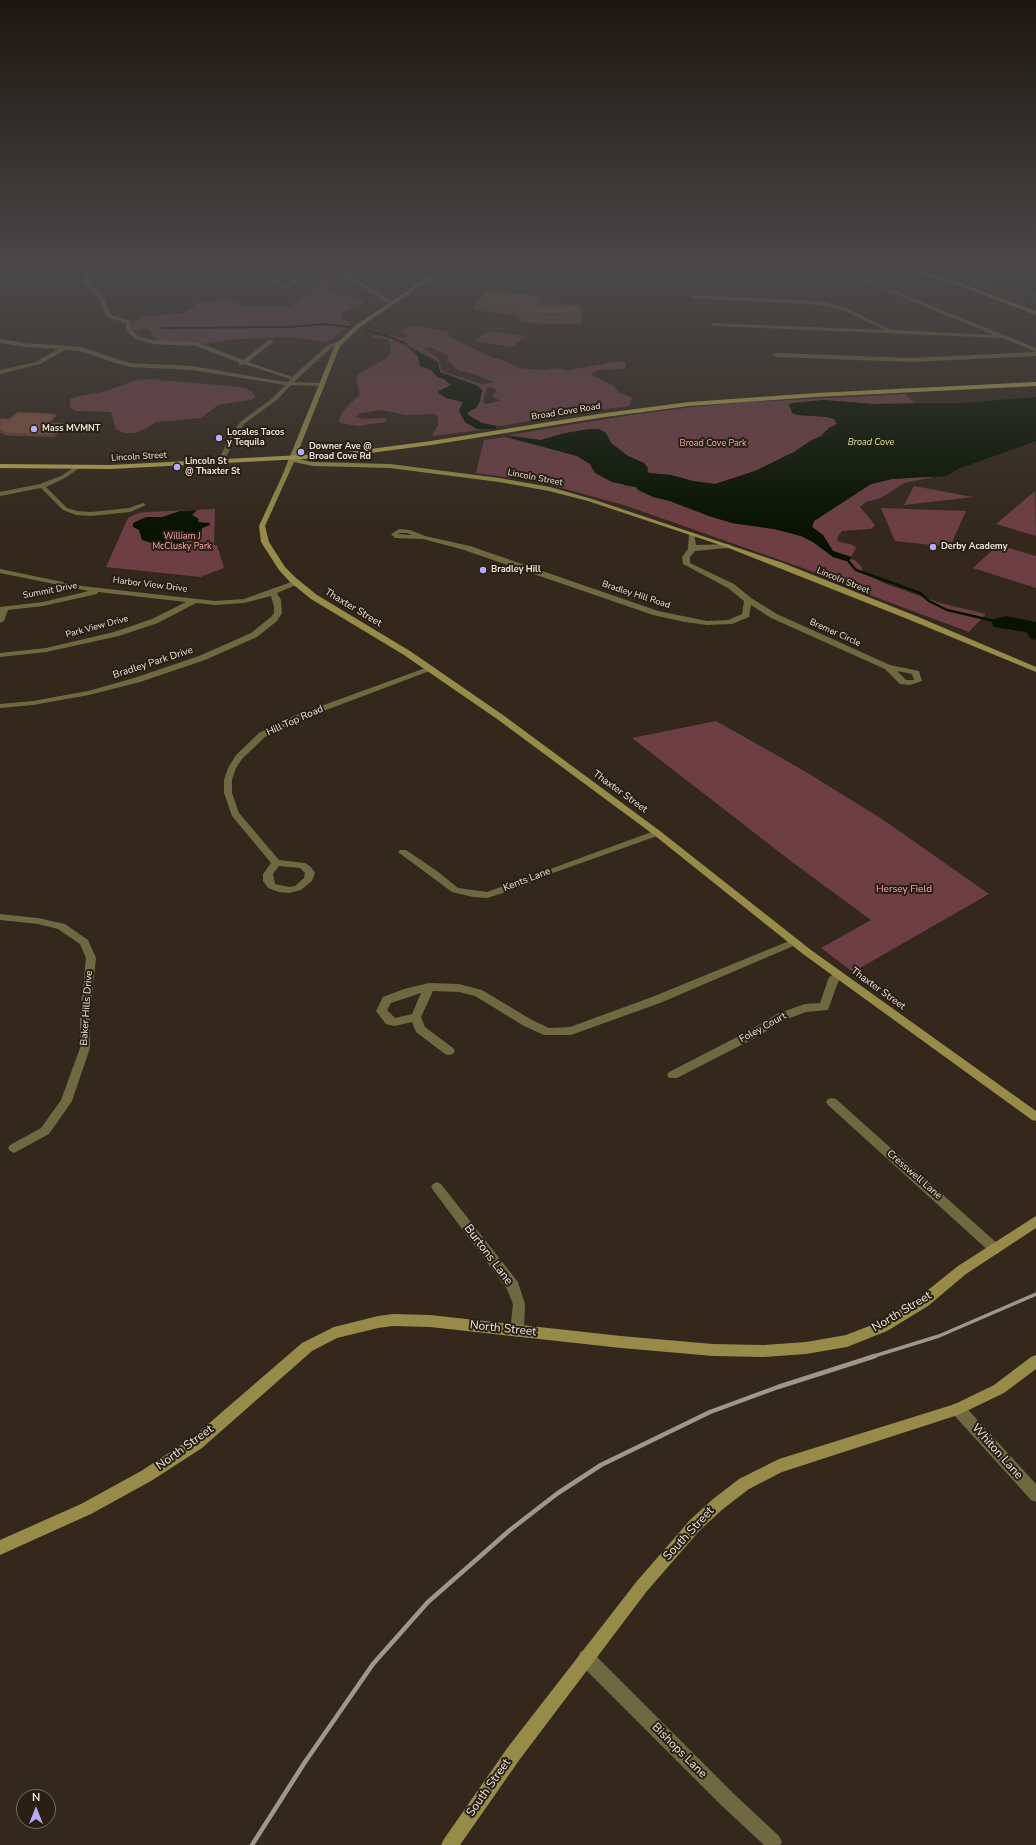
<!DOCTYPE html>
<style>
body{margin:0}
#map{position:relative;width:1036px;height:1845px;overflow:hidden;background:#33281b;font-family:"Nunito Sans",sans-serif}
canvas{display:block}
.north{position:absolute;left:16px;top:1789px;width:40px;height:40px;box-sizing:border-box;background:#291f12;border:1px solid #776e63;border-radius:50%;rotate:0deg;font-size:11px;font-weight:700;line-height:16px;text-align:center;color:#ece5dd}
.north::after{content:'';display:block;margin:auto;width:14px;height:18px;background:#b3adf9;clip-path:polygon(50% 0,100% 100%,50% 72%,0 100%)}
</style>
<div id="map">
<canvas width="1036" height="1845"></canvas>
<div class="north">N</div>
</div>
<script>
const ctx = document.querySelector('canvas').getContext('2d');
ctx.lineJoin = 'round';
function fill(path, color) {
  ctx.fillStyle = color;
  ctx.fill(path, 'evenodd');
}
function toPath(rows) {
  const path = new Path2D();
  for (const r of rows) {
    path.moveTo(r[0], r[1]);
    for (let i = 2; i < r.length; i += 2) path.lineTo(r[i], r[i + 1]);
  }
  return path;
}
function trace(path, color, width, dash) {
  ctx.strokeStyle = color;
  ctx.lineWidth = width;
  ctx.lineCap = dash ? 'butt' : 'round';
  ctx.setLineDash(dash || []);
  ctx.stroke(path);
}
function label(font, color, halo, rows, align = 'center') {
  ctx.font = font + ' "Nunito Sans",sans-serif';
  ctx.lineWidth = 4;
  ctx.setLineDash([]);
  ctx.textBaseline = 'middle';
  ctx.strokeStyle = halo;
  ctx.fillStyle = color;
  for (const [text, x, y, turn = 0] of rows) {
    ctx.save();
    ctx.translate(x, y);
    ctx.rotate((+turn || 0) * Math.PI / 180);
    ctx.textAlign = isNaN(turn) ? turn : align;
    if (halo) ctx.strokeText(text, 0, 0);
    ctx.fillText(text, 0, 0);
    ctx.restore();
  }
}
const green = toPath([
 [321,279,328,280,331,283,330,292,363,300,365,302,340,313,342,320,350,321,349,324,352,324,327,342,290,337,239,339,200,344,159,342,148,329,132,330,133,321,141,319,141,317,182,313,192,308,198,302,232,300,246,307,290,307,314,291,318,286],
 [416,326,450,332,447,335,454,339,489,356,502,360,519,368,545,370,557,368,568,370,619,361,626,363,626,367,622,369,598,370,590,374,612,385,619,392,632,398,631,402,629,406,625,407,578,412,501,426,496,426,482,423,468,415,468,412,476,408,480,401,481,390,478,386,440,372,438,362,407,346,418,356,420,366,431,370,438,377,444,379,451,385,439,391,446,398,463,402,465,422,481,430,433,436,432,435,438,426,438,416,434,414,406,415,381,410,361,413,356,417,364,419,384,418,387,420,385,422,358,426,340,423,339,420,342,412,360,394,356,379,357,375,385,359,391,353,389,340,371,337,371,336,388,335,405,338,407,336,400,331,401,329],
 [424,348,432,348,448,355,449,358,447,360,459,371,474,374,494,383,482,384,447,373,442,370,438,358],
 [490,387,494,388,497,391,492,396,500,401,485,404,483,401,487,388],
 [488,331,526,336,513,347,475,341],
 [149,379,241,387,251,391,256,397,251,400,218,405,201,418,156,422,147,428,134,433,124,433,116,429,111,412,76,411,70,408,70,399,79,396,103,392,136,380],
 [906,394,914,403,873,404,823,400,789,406,797,415,827,417,834,419,837,424,829,428,821,436,810,441,794,452,755,471,715,484,693,481,671,475,649,473,644,463,628,456,612,444,605,432,565,433,541,440,509,435,631,415,693,407,749,402],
 [505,437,577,456,590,464,592,469,626,486,636,487,653,497,670,501,709,516,732,523,774,529,801,536,813,542,833,557,849,561,850,559,855,560,861,566,863,573,886,584,940,603,986,614,969,632,875,597,828,577,624,505,562,488,523,479,476,473,484,440],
 [916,477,933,477,904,483,881,498,866,502,860,507,875,525,871,529,842,531,839,535,837,540,840,542,853,545,856,548,851,557,833,551,823,535,812,527,814,521,871,484,892,479],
 [914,486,973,497,904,505],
 [1035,491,1036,536,996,524],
 [881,508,966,511,950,547,895,541],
 [215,509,214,545,217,545,224,568,200,577,106,567,128,518,138,513,146,512],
 [998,545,1036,556,1036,588,973,568],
 [716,721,801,769,882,819,989,894,853,972,821,948,871,920,792,862,632,738]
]);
const water = toPath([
 [950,271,1036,271,1036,292,963,273],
 [406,345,438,362,440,372,478,386,482,390,480,401,476,408,468,412,468,415,482,423,496,426,496,429,477,429,465,422,459,411,463,402,446,398,438,393,439,391,451,385,444,379,438,378,431,370,420,366,418,356],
 [1036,397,1036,441,958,469,946,476,892,479,871,484,814,521,812,527,823,535,833,551,851,557,849,562,833,557,813,542,801,536,774,529,732,523,709,516,670,501,653,497,638,490,636,487,612,482,595,473,590,464,577,456,504,436,541,440,565,433,589,429,599,429,605,432,612,444,619,449,628,456,644,463,648,468,647,471,649,473,671,475,693,481,715,484,755,471,794,452,810,441,821,436,829,428,837,424,834,419,827,417,797,415,792,413,789,404,792,403,823,400,873,404,962,403],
 [197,510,192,515,199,519,198,522,210,523,210,525,202,528,201,533,196,537,184,541,179,546,164,547,142,540,139,530,133,527,133,523,146,517,162,517,180,511],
 [1006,616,1036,622,1036,640,1031,639,1026,632,994,627,990,620]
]);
const streamFar1 = toPath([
 [162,328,289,327,323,324,350,327],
 [366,330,390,337,406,344]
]);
const stream = toPath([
 [849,562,856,570,920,593,929,601,947,610,990,620]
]);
const street = toPath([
 [85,271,89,271,90,282,103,296,111,315,131,321,132,330,138,336,152,340,197,342,243,360,269,340,273,340,273,342,248,362,292,377,328,345,341,340,344,342,332,347,294,382,322,383,324,384,324,386,291,385,278,399,244,424,235,438,224,462,219,463,218,462,229,438,240,422,274,397,285,385,192,370,130,367,115,363,80,351,65,350,40,364,0,374,0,370,36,362,58,349,25,347,0,343,0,339,25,343,81,347,130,363,192,366,279,381,288,382,290,379,244,364,238,366,240,363,196,346,152,344,134,338,126,330,126,323,107,317,98,297,84,282,85,271],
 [328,271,344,271,396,303,393,305,385,302,338,272,296,280,298,283,287,288,271,284,272,281,280,278,292,278,328,271],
 [281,280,289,280,292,282,286,284,277,283,281,280],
 [665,271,704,271,864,279,891,277,913,272,915,274,891,279,870,281,1036,348,1036,352,1003,338,714,326,712,325,712,323,885,330,842,310,820,305,692,298,690,295,820,301,846,308,891,330,994,335,864,281,665,271],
 [1036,352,1036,356,912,362,776,357,773,355,776,353,912,358,1036,352],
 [76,466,79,468,78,469,65,478,46,487,67,508,77,511,91,512,129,508,143,503,146,505,130,512,91,516,76,515,63,510,41,488,0,496,0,492,40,484,61,476,76,466],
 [399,529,410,530,425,536,470,546,658,611,707,621,728,620,742,614,744,601,728,588,683,564,682,557,688,549,689,534,694,533,696,545,728,544,732,546,728,548,695,551,690,557,690,563,734,584,751,598,777,614,890,665,919,671,922,681,910,685,900,684,885,669,771,618,751,605,749,617,732,624,707,625,685,622,653,615,464,550,423,539,395,538,391,534,399,529],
 [400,533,407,533,412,535,398,534,400,533],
 [897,671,912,674,914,680,906,680,897,671],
 [0,569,82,586,215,601,244,599,294,581,300,581,301,583,277,593,281,600,282,613,277,621,257,637,205,660,140,682,89,695,33,705,0,708,0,704,33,701,88,691,134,678,199,656,251,633,271,617,274,613,274,607,271,596,244,603,215,605,196,603,158,623,119,636,46,652,0,657,0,653,46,648,114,632,152,619,186,602,98,592,97,594,43,606,8,610,4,621,0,623,0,607,43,602,89,591,0,573,0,569],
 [428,667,434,667,435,669,305,718,280,729,265,737,242,759,236,768,232,780,232,793,239,813,279,860,305,863,311,867,315,873,312,881,301,890,289,893,279,892,268,888,263,881,263,874,271,863,232,816,224,793,224,780,228,768,236,755,259,733,274,725,299,714,428,667],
 [279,866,300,868,305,873,304,878,295,886,289,887,275,884,273,874,279,866],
 [657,830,660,831,662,833,660,835,553,873,521,887,487,898,473,897,452,892,398,852,400,850,406,850,437,871,458,888,487,892,657,830],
 [0,914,38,918,65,924,88,940,96,958,90,1016,90,1048,72,1101,49,1134,14,1153,10,1151,8,1148,10,1145,41,1128,61,1100,80,1048,80,1016,86,958,80,944,58,929,38,924,0,920,0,914],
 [794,939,798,940,799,942,798,944,660,1003,571,1035,544,1035,524,1026,475,996,459,992,433,991,421,1017,425,1027,453,1048,455,1051,453,1054,449,1055,445,1054,416,1032,412,1022,395,1026,390,1025,386,1024,376,1011,383,997,404,989,429,983,459,984,482,990,532,1020,549,1028,570,1027,652,997,794,939],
 [421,993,412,1014,395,1018,387,1010,391,1003,421,993],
 [840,971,845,975,838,982,828,1010,806,1012,787,1019,753,1039,677,1078,669,1078,667,1075,669,1072,745,1033,779,1013,805,1004,820,1003,829,977,840,971],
 [832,1098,836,1099,999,1245,1001,1249,999,1253,995,1254,991,1253,828,1105,826,1102,828,1099,832,1098],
 [437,1182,441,1184,518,1282,525,1304,524,1331,522,1335,517,1337,512,1335,510,1331,513,1304,507,1289,433,1190,431,1187,433,1184,437,1182],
 [958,1403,963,1404,1036,1484,1036,1502,1031,1500,953,1414,951,1409,953,1404,958,1403],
 [586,1650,592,1652,734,1794,779,1836,782,1842,780,1845,764,1845,722,1806,580,1664,578,1658,580,1652,586,1650]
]);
const secondary = toPath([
 [437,271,443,271,360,327,340,346,296,457,302,460,313,462,390,464,499,478,550,487,592,499,783,563,916,616,1036,667,1036,672,910,620,726,547,588,501,549,491,499,482,390,468,313,466,294,462,265,526,269,542,285,567,296,578,317,595,410,651,503,715,660,831,811,950,1036,1111,1036,1121,1032,1120,803,954,654,835,497,719,404,655,311,599,290,582,279,570,261,542,259,526,282,476,335,345,356,325,437,271],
 [905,271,915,271,950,279,1036,311,1036,315,947,281,905,271],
 [1036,1216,1036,1228,966,1274,928,1306,887,1331,847,1347,806,1354,764,1357,713,1356,621,1348,430,1327,393,1326,378,1328,337,1338,312,1351,202,1448,151,1481,91,1514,0,1555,0,1540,81,1504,141,1471,192,1438,302,1343,334,1327,378,1316,393,1314,430,1315,621,1336,713,1344,764,1345,806,1342,846,1335,877,1323,918,1298,958,1266,1036,1216],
 [1036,1355,1036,1369,1004,1393,958,1415,782,1472,749,1489,723,1509,700,1530,647,1591,520,1759,460,1845,441,1845,444,1839,508,1747,637,1581,690,1520,713,1499,739,1479,779,1459,955,1404,994,1385,1031,1357,1036,1355]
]);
const primary = toPath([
 [1036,382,1036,386,816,397,689,406,605,417,431,445,340,457,111,469,0,468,0,464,111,465,340,453,431,441,605,413,689,402,816,393,1036,382]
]);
const railFar1 = toPath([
 [871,1357,939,1336,1036,1294]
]);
const rail = toPath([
 [252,1845,305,1762,373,1664,428,1602,510,1530,558,1493,601,1465,710,1412,778,1387,875,1356]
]);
const wall = toPath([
 [475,302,581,315,581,324,521,323,518,316,475,310],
 [56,414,56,416,51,423,63,423,64,426,55,437,3,435,3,433,0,433,0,418,9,419]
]);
const shadedWall = toPath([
 [543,297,543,305,533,304],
 [56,414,56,416,49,425,49,423],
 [63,423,64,426,55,437,54,435]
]);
const building = toPath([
 [489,290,543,297,533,304,580,305,581,315,521,314,518,308,475,302,489,290],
 [18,412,56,414,49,423,63,423,54,435,3,433,4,431,0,431,0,418,9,419,18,412]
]);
const markers = [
 [34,429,4,"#b3adf9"],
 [219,438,4,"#b3adf9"],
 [301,452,4,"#b3adf9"],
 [177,467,4,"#b3adf9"],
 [933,547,4,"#b3adf9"],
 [483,570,4,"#b3adf9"]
];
const farStreetnames = [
 ["Broad Cove Road",566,412,-9],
 ["Lincoln Street",139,457,-3],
 ["Lincoln Street",535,478,11],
 ["Lincoln Street",843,581,22],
 ["Harbor View Drive",150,585,7],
 ["Summit Drive",50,591,-11],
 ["Bradley Hill Road",636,595,18],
 ["Park View Drive",97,627,-15],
 ["Bremer Circle",835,633,24]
];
const farPoinames = [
 ["Mass MVMNT",42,429],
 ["Locales Tacos",227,433],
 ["y Tequila",227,443],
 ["Downer Ave @",309,447],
 ["Broad Cove Rd",309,457],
 ["Lincoln St",185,462],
 ["@ Thaxter St",185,472],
 ["Derby Academy",941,547],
 ["Bradley Hill",491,570]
];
const farWaternames = [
 ["Broad Cove",871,443]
];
const farParknames = [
 ["Broad Cove Park",713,444],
 ["William J",182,537],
 ["McClusky Park",182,547]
];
const streetNames = [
 ["Thaxter Street",353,608,31],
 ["Bradley Park Drive",153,663,-18],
 ["Hill Top Road",295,721,-24],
 ["Thaxter Street",620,792,36],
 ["Kents Lane",527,880,-21],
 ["Thaxter Street",878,989,36],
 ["Baker Hills Drive",87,1008,-86],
 ["Foley Court",763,1028,-29],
 ["Cresswell Lane",914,1175,41]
];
const parkNames = [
 ["Hersey Field",904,890]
];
const nearStreetnames = [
 ["Burtons Lane",488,1255,53],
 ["North Street",902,1312,-31],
 ["North Street",503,1329,6],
 ["North Street",185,1448,-36],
 ["Whiton Lane",997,1452,48],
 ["South Street",689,1534,-47],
 ["Bishops Lane",679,1751,45],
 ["South Street",489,1788,-55]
];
fill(green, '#6d3f44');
fill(water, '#071300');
trace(streamFar1, '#071300', 2);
trace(stream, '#071300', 2.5);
fill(street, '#6f6840');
fill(secondary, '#968b49');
fill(primary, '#b4a54d');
trace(railFar1, '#9f968c', 3.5);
trace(rail, '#9f968c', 4.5);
fill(wall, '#6e4636');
fill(shadedWall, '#5a392c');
fill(building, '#80513f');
trace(building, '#5a392c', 1);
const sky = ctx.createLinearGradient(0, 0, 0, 530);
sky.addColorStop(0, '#1c160f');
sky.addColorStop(0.51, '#4a484a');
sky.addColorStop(1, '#4a484a00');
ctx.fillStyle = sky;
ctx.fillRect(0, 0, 1036, 530);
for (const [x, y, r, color] of markers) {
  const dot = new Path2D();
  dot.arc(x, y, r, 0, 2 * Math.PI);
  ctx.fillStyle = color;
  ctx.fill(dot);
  trace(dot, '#291f12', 1.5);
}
label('9px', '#ece5dd', '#291f12', farStreetnames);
label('bold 9px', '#ece5dd', '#291f12', farPoinames, 'left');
label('italic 9px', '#caeba5', '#291f12', farWaternames);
label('9px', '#f9a5ad', '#291f12', farParknames);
label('10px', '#ece5dd', '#291f12', streetNames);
label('10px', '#f9a5ad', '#291f12', parkNames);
label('12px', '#ece5dd', '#291f12', nearStreetnames);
</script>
